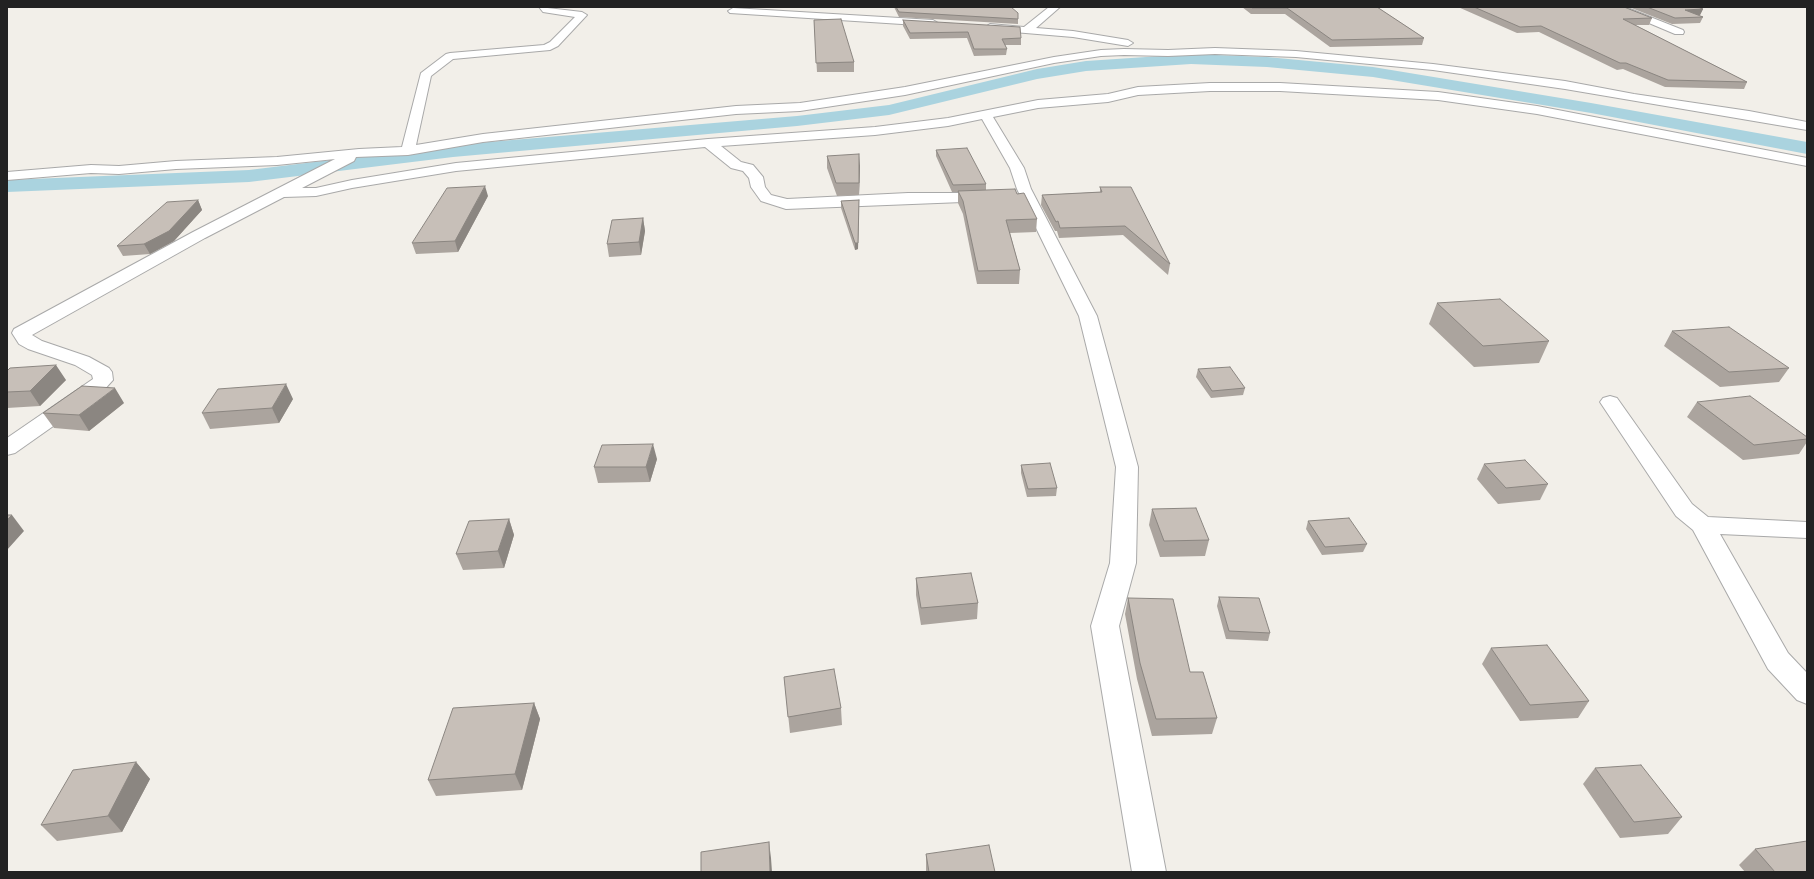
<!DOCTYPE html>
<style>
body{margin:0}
#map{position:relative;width:1814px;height:879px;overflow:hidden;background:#f2efe9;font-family:"Roboto Condensed",sans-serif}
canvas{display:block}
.frame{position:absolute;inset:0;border:8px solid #222;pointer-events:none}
</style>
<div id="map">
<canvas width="1814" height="879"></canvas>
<div class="frame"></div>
</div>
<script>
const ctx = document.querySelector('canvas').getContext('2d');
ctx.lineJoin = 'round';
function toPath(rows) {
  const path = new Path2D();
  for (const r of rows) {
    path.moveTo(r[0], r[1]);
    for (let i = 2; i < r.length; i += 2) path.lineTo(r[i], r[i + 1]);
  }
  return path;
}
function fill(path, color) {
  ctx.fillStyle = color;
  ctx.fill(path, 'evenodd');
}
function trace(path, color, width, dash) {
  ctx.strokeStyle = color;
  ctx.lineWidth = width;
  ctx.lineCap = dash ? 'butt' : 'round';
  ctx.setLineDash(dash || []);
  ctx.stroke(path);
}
const canal = toPath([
 [1191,54,1267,57,1373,67,1591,103,1807,142,1807,154,1591,113,1373,77,1267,67,1191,64,1086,71,1037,79,889,115,797,126,453,157,249,182,7,192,7,180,249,170,453,145,797,116,889,105,1037,69,1086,61,1191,54]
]);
const street = toPath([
 [539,7,582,12,587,15,558,46,550,50,453,59,431,76,416,145,483,134,736,106,800,103,905,87,1054,57,1101,50,1124,49,1168,50,1215,48,1296,51,1433,64,1565,81,1634,94,1749,111,1807,122,1807,130,1565,89,1433,70,1296,57,1215,54,1168,56,1124,55,1101,56,1054,63,905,95,800,111,736,114,483,142,408,155,356,157,354,161,302,188,316,188,352,180,456,163,708,139,875,127,948,118,1038,100,1108,94,1138,87,1210,83,1280,83,1438,92,1537,106,1807,158,1807,166,1537,114,1438,100,1280,91,1210,91,1138,95,1108,102,1038,108,993,117,1024,168,1031,189,1097,316,1138,467,1136,563,1119,626,1166,872,1132,872,1091,626,1110,563,1116,467,1079,316,1017,189,1010,168,982,119,948,126,875,135,721,146,741,162,753,165,763,177,765,187,771,195,787,199,908,193,993,193,996,196,993,199,988,201,786,209,761,201,751,187,749,178,743,171,731,168,705,147,456,171,352,188,316,196,284,197,205,238,32,335,42,341,89,357,109,368,112,372,113,380,103,391,15,453,7,455,7,438,93,379,92,375,75,365,28,349,19,344,12,333,14,329,193,232,335,159,277,165,176,169,119,174,91,173,7,180,7,172,91,165,119,166,176,161,277,157,359,149,402,147,421,73,446,54,450,53,544,45,550,42,575,17,543,12,539,7],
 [1049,7,1060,7,1036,28,1073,31,1128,40,1133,43,1128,46,1073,37,990,30,985,27,990,24,1024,27,1049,7],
 [1611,7,1625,7,1683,30,1684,32,1683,34,1675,34,1611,7],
 [733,8,933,20,938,23,933,26,730,13,728,11,733,8],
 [1610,396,1617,398,1692,504,1708,517,1807,522,1807,538,1720,534,1788,653,1807,673,1807,704,1797,700,1768,669,1693,530,1676,516,1600,402,1603,398,1610,396]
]);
const wall = toPath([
 [894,7,1011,7,1018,19,1018,24,899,17],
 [1242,7,1377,7,1424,38,1422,45,1330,47,1285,14,1251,14],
 [1458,7,1624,7,1652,18,1649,25,1635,25,1747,82,1744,89,1665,87,1623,69,1617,70,1539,32,1517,33],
 [1629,7,1698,7,1703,9,1700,15,1698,15,1703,17,1700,23,1672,24],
 [814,20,854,62,854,72,817,72],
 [903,20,1021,38,1021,45,1005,45,1007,49,1006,55,974,56,967,38,910,39,903,26],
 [936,150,986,184,986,190,1017,194,1037,219,1036,232,1010,233,1020,270,1019,284,977,284,963,214,958,203,958,192,952,192,936,156],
 [827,156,860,166,859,195,837,196,827,168],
 [1100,187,1170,264,1168,275,1123,235,1059,238,1057,231,1055,231,1041,205,1042,195,1100,192],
 [488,196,458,252,416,254,412,243],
 [198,200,202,210,174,241,150,254,123,256,117,246],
 [859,200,858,249,855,250,841,208,841,201],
 [643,218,645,231,641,255,609,257,607,244],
 [1437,303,1549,341,1539,363,1474,367,1429,324],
 [1672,331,1789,368,1779,382,1720,387,1664,346],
 [1198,369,1245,388,1243,395,1211,398,1196,377],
 [7,371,66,380,40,406,7,408],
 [293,399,279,423,210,429,202,413],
 [1697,402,1807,437,1807,442,1799,454,1743,460,1687,417],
 [124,403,89,431,54,428,43,413],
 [657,459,650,482,598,483,594,467],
 [1484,464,1548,484,1540,500,1498,504,1477,479],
 [1021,465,1057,488,1056,496,1027,497,1021,473],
 [1152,509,1209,540,1205,556,1160,557,1149,525],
 [509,519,514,535,504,568,463,570,456,554],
 [1308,521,1367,544,1363,552,1322,555,1306,529],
 [916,578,978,603,977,619,921,625,916,595],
 [1219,597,1270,633,1268,641,1226,639,1217,606],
 [1128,598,1217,718,1212,734,1152,736,1137,679,1125,614],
 [1491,648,1589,701,1578,718,1520,721,1482,664],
 [784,677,841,708,842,725,790,733],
 [534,703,540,719,522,790,436,796,428,780],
 [136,762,150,779,122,832,57,841,41,825],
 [1595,768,1682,817,1668,834,1620,838,1583,784],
 [1755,849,1807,872,1745,872,1739,865],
 [926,854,995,872,926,872]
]);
const shadedWall = toPath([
 [1703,9,1700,15,1683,16,1685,10],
 [859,154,860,166,859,195],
 [485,186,488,196,458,252,455,241],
 [198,200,202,210,174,241,150,254,144,244],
 [859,200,858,249,855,250,855,243],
 [643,218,645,231,641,255,639,242],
 [56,365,66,380,40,406,30,391],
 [286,384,293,399,279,423,272,408],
 [115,388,124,403,89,431,79,415],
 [653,444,657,459,650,482,646,467],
 [12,515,24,531,7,550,7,520],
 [509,519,514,535,504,568,498,551],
 [534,703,540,719,522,790,515,774],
 [136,762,150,779,122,832,108,816],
 [769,842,771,858,772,872,770,872]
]);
const building = toPath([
 [896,7,1011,7,1018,13,1018,19,899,12,896,7],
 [1251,7,1377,7,1424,38,1332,40,1287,8,1252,8,1251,7],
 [1474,7,1624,7,1652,18,1623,19,1747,82,1668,80,1626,63,1620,63,1541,26,1520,27,1474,7],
 [1647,7,1698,7,1703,9,1685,10,1703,17,1675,18,1647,7],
 [841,19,854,62,816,63,814,20,841,19],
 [903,20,1020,27,1021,38,1002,39,1007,49,974,49,968,32,910,33,903,20],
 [967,148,986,184,953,185,936,150,967,148],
 [859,154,859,183,836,183,827,156,859,154],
 [485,186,455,241,412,243,447,188,485,186],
 [1100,187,1131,187,1170,264,1125,226,1060,228,1058,221,1056,222,1042,195,1102,192,1100,187],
 [1015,189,1017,194,1024,193,1037,219,1006,220,1020,270,978,271,963,201,958,191,1015,189],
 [198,200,169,231,144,244,117,246,167,202,198,200],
 [859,200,858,243,855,243,841,201,859,200],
 [643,218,639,242,607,244,612,220,643,218],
 [1500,299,1549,341,1483,346,1437,303,1500,299],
 [1729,327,1789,368,1729,372,1672,331,1729,327],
 [56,365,30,391,7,392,7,371,10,368,56,365],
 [1230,367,1245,388,1212,391,1198,369,1230,367],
 [286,384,272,408,202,413,218,389,286,384],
 [82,386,115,388,79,415,43,413,82,386],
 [1750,396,1807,437,1807,439,1754,445,1697,402,1750,396],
 [653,444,646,467,594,467,602,445,653,444],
 [1525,460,1548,484,1506,488,1484,464,1525,460],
 [1050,463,1057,488,1028,489,1021,465,1050,463],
 [1196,508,1209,540,1164,541,1152,509,1196,508],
 [7,515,12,515,7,520,7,515],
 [1349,518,1367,544,1325,547,1308,521,1349,518],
 [509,519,498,551,456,554,469,521,509,519],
 [971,573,978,603,921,608,916,578,971,573],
 [1219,597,1259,598,1270,633,1229,631,1219,597],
 [1128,598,1173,599,1190,672,1203,672,1217,718,1156,719,1140,663,1128,598],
 [1547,645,1589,701,1530,705,1491,648,1547,645],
 [834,669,841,708,788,717,784,677,834,669],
 [534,703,515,774,428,780,453,708,534,703],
 [136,762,108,816,41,825,73,770,136,762],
 [1641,765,1682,817,1634,822,1595,768,1641,765],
 [1807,841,1807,872,1775,872,1755,849,1807,841],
 [769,842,770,872,701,872,701,852,769,842],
 [989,845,995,872,929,872,926,854,989,845]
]);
fill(canal, '#aad3df');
trace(street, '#a9a9a9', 2);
fill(street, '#fff');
fill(wall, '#aba49e');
fill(shadedWall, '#8b8681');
fill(building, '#c7bfb8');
trace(building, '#8b8681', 1);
</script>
